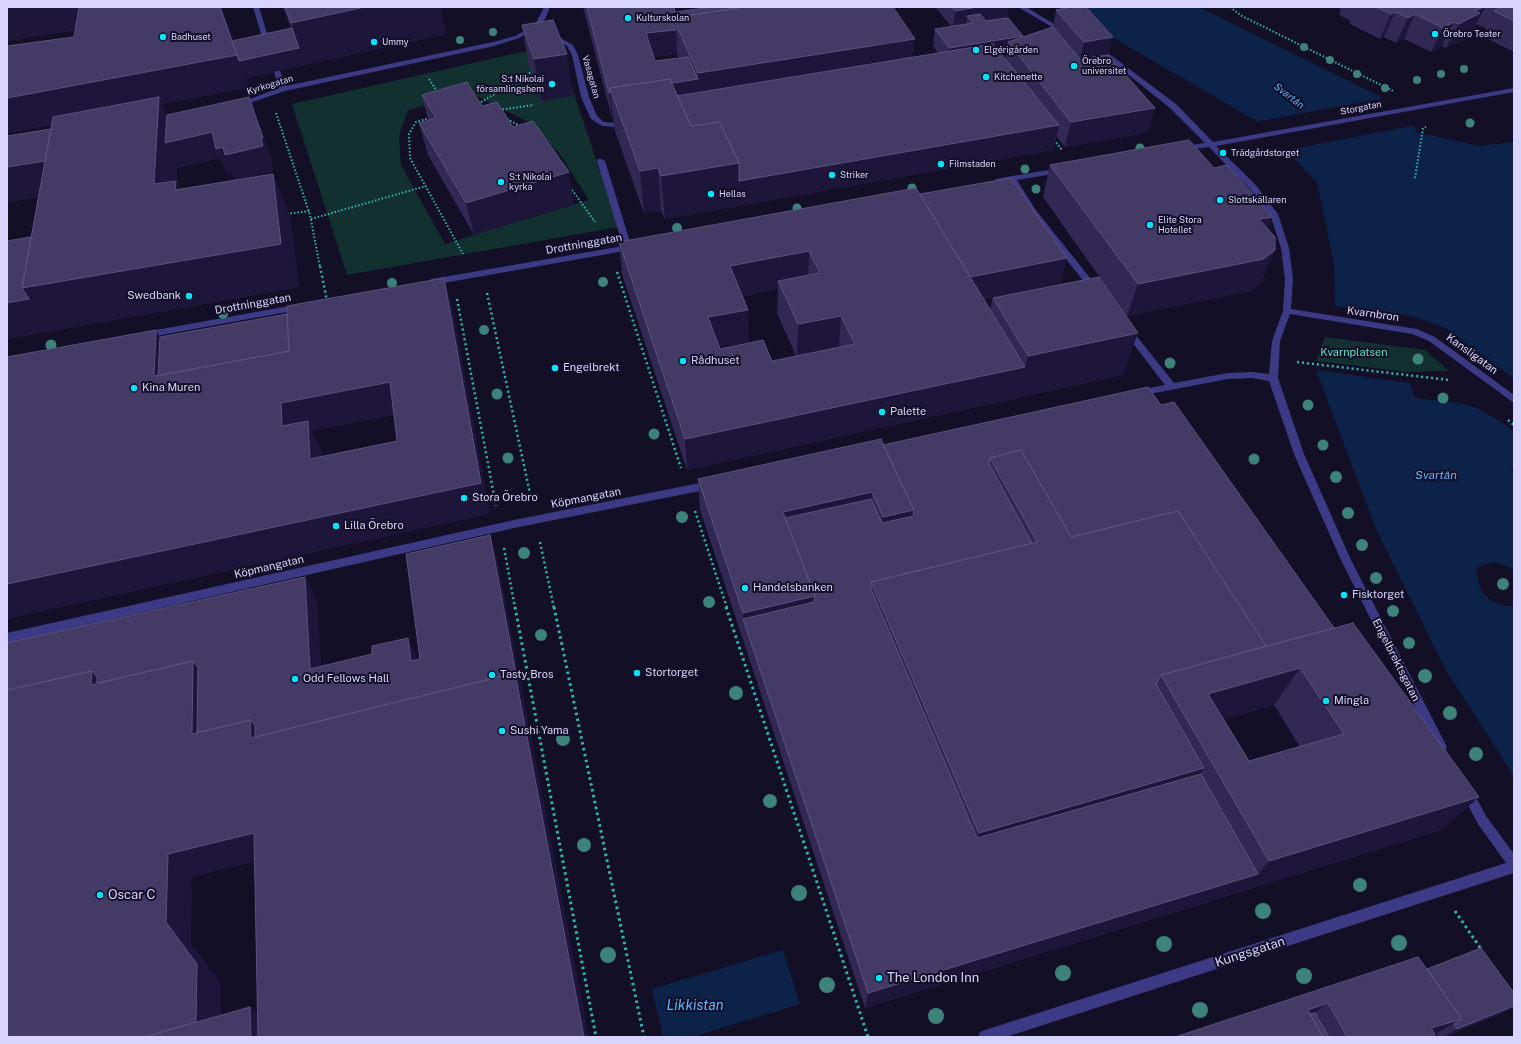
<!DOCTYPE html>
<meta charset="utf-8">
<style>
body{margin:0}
#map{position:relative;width:1521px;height:1044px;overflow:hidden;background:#130f26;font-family:"Public Sans",sans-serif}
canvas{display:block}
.frame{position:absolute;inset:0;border:8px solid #d9d4ff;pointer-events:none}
</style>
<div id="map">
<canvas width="1521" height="1044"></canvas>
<div class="frame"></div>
</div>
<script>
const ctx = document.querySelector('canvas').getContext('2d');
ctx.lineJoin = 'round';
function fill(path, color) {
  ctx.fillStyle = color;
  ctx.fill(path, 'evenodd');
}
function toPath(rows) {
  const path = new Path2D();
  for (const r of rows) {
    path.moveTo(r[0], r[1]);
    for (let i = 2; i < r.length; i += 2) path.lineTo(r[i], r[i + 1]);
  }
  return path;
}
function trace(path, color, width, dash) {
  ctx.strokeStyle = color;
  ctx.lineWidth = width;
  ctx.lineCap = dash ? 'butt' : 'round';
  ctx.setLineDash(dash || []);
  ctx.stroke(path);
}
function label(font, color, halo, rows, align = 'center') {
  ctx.font = font + ' "Public Sans",sans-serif';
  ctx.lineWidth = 4;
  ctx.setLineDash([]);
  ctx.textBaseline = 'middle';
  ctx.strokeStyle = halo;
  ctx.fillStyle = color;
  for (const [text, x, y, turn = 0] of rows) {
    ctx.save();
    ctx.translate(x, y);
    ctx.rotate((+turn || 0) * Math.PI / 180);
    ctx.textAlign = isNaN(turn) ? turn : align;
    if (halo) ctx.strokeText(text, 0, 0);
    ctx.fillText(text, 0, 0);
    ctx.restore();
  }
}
const green = toPath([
 [557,44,619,227,347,275,292,104],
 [471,93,528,122,559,153,589,200,445,244,401,165,399,135,408,110],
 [1325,337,1425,350,1449,371,1408,372,1316,361]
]);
const water = toPath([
 [1060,7,1199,7,1381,97,1417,129,1415,132,1480,146,1514,142,1514,379,1444,327,1412,316,1335,306,1334,265,1317,182,1258,122],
 [1316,370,1410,383,1415,398,1455,402,1477,408,1502,422,1514,432,1514,468,1511,470,1514,473,1514,569,1494,562,1476,567,1480,589,1491,601,1506,606,1514,605,1514,776,1445,669,1376,529],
 [783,950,800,1004,692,1037,663,1037,652,989]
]);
const pier = toPath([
 [1385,98,1416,125,1283,151,1255,122]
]);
const pathFar2 = toPath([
 [1230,7,1242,16,1393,91],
 [429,79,438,93],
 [478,104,531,72],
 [499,110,534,105],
 [276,113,310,215,320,267],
 [430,118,416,122,409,134,410,158,463,254],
 [507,119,522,127],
 [1054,140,1062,150],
 [1415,178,1423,128,1426,127],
 [570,187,595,222],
 [287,214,309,211],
 [311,219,426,186]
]);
const pathFar1 = toPath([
 [320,266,327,301],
 [617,272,681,468],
 [487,293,531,498],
 [457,299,496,506],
 [1297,362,1449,380],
 [1508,420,1514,425],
 [695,511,727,608],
 [540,542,554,608],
 [504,548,515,608]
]);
const path = toPath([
 [515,607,596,1037],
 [554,607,644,1037],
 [726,607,868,1037],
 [1455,911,1481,949]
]);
const minor = toPath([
 [253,7,259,7,271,47,270,48,265,47,253,7],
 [544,7,550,7,545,19,539,27,519,38,494,46,285,91,238,107,234,105,279,88,274,71,275,70,280,71,286,86,493,42,515,36,535,25,544,7],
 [1018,7,1026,7,1067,32,1062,33,1018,7],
 [547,33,551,33,573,45,578,55,589,97,597,116,604,122,615,123,626,121,630,123,629,125,615,127,602,126,591,119,581,97,572,55,567,46,547,35,547,33],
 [1100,50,1104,50,1176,104,1213,142,1514,88,1514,92,1216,146,1255,184,1278,214,1289,248,1293,279,1291,309,1417,329,1435,337,1514,395,1514,403,1429,341,1412,334,1290,314,1280,341,1278,378,1304,454,1351,560,1445,743,1447,747,1445,751,1441,752,1437,751,1341,560,1294,454,1269,381,1252,378,1228,379,1139,396,1134,393,1139,390,1165,385,1125,333,1124,331,1128,328,1131,329,1174,383,1228,373,1252,372,1269,374,1272,341,1283,311,1285,279,1281,248,1270,214,1249,188,1209,147,1179,151,1179,147,1205,143,1170,108,1100,52,1100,50],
 [598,159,601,159,605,161,631,245,636,245,636,249,432,285,429,284,428,282,429,280,432,279,623,246,597,161,598,159],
 [1062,168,1066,170,1065,172,1017,180,1035,209,1098,288,1099,290,1098,292,1092,292,1029,212,1010,181,999,183,995,181,996,179,1012,176,1062,168],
 [300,304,304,307,303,309,145,338,141,335,145,332,300,304],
 [710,481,713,482,715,485,713,488,710,489,514,528,7,643,7,633,514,520,710,481],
 [1466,784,1470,786,1486,816,1514,854,1514,873,1006,1037,978,1037,980,1032,985,1030,1506,863,1478,824,1462,794,1460,790,1462,786,1466,784]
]);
const trees = [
 [493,32,4],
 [460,40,4],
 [1304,47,4],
 [1330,60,4],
 [1464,69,4],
 [1357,74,4],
 [1441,74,4],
 [1417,80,4],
 [1385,88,4],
 [1470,123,4.5],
 [1140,148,4.5],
 [1025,169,4.5],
 [912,188,4.5],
 [1036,189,4.5],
 [797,208,4.5],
 [677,228,5],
 [603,282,5],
 [392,283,5],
 [223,314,5],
 [484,330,5],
 [51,345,5.5],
 [1418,359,5.5],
 [1170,363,5.5],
 [497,394,5.5],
 [1443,398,5.5],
 [1308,405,5.5],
 [654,434,5.5],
 [1323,445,5.5],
 [508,458,5.5],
 [1254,459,5.5],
 [1336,477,6],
 [1348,513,6],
 [682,517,6],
 [1362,545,6],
 [524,553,6],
 [1376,578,6],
 [1503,584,6],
 [709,602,6],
 [1393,611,6],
 [541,635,6],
 [1409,643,6],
 [1425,676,7],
 [736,693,7],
 [1450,713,7],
 [563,739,7],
 [1476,754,7],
 [770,801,7],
 [584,845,7],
 [1360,885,7],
 [799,893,8],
 [1263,911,8],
 [1399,943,8],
 [1164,944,8],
 [608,955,8],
 [1063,973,8],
 [1304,976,8],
 [827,985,8],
 [1200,1010,8],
 [936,1016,8]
];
const wall = toPath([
 [7,7,233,41,291,28,283,7,440,7,446,34,246,78,249,87,162,104,167,115,258,122,273,163,271,164,273,171,235,180,232,173,227,174,220,158,177,168,177,182,180,189,273,174,290,217,299,287,7,339,31,237,38,197,7,202,7,136,51,129,51,125,7,133,7,46,74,37,75,30,7,41],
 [583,7,674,7,676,12,913,57,938,53,933,46,935,29,952,27,935,7,1008,7,1007,18,1023,37,1053,27,1056,10,1108,55,1155,108,1147,133,1065,147,1056,136,1053,150,665,219,661,211,644,214,615,131,613,117,612,118],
 [677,54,679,58,655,61,654,57],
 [1006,55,1005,59,1003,56],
 [1336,7,1514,7,1514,52,1482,36,1486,28,1476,24,1473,30,1470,32,1467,38,1446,48,1442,46,1431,52,1404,39,1396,43,1384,37,1380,39,1350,24,1351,21,1339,15,1341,10],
 [522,25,573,96,541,101,529,67],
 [422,95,482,106,574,204,474,235,428,155,419,123,428,120],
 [1050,165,1214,168,1273,217,1267,229,1261,283,1250,291,1127,316,1043,197],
 [920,194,1061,284,984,299,990,309,993,298,1123,375,687,470,622,274,619,242],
 [778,289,777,313,796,356,772,361,720,349,720,347,749,342,743,296],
 [1161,405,1334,628,1479,797,1441,830,865,1008,700,510,698,479,883,445],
 [1274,705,1300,747,1249,761,1224,719],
 [1427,969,1503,1013,1444,1037,1439,1037,1437,1033,1435,1034,1436,1037,1175,1037]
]);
const shadedWall = toPath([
 [7,7,86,7,96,27,7,41],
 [220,7,222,7,240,60,299,48,291,23,365,7,440,7,446,34,246,78,249,87,162,104,178,140,249,97,273,163,271,164,273,171,235,180,232,173,227,174,220,158,177,168,177,182,196,224,154,184,158,104,7,133,7,98],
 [978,7,1008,7,1007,18,973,23,967,16,966,26,953,28,955,11],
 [1484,7,1485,7,1473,30,1470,32,1467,38,1446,48,1459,24,1475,11],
 [675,12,676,26,673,18,673,30,676,30,677,54,648,58,646,33,668,13],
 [1395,12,1384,37,1380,39,1391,14],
 [1415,14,1404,39,1396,43,1408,18],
 [1454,22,1442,46,1431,52,1443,28],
 [1023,36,1020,53,1008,42,1006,55,947,65,949,48],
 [1113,37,1102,79,1074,84,1084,42],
 [915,39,911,71,671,97,611,92,698,79,698,73],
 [567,54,573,96,541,101,534,59],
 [610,92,613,117,612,118,609,93],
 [1155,108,1147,133,1065,147,1071,122],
 [1059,125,1053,150,665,219,661,176,739,163],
 [53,160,71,192,7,202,7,167],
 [658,168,661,211,644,214,640,171],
 [569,172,574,204,474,235,466,203],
 [273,174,290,217,299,287,7,339,7,303,22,288],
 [1273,217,1259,249,1259,219],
 [1275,250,1261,283,1250,291,1127,316,1138,284],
 [809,251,808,283,778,281,778,289,731,298,730,266],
 [1067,258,1061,284,961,303,966,278],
 [444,278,453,310,490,514,7,619,7,584,481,483],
 [748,310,749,342,710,349,708,317],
 [841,316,839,348,797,356,798,324],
 [156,330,174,362,172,408,154,376],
 [1138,333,1123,375,1017,398,1028,356],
 [1025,367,1017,398,687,470,685,439],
 [390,382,401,414,312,431,322,452,324,490,282,426,281,403],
 [872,492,868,523,791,541,783,512],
 [914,510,909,540,879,547,883,517],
 [490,535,497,558,589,1037,584,1037,271,764,7,724,92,671,193,661,250,720,517,679],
 [305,577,317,600,323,690,310,669],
 [815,596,813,625,743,619,743,613],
 [408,638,418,660,411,661],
 [1300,668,1274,705,1192,728,1208,694],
 [1204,768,1187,794,970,857,979,833],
 [1479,797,1441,830,865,1008,868,993,1258,874,1269,861],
 [254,833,274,857,192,877,191,943,221,984,221,1037,173,1037,166,922,168,854],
 [1328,1003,1308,1018,1308,1010],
 [1514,1006,1514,1007,1503,1013,1443,1037,1457,1029],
 [250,1007,280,1031,280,1037,251,1037],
 [1462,1019,1437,1033,1424,1037,1431,1028]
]);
const building = toPath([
 [79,7,220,7,237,55,7,98,7,46,74,37,79,7],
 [285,7,365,7,291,23,285,7],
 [587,7,674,7,675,12,668,13,676,30,646,33,655,61,688,57,698,79,672,83,670,79,610,88,610,92,609,93,587,7],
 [712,7,745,7,676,17,676,12,712,7],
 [745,7,893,7,915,39,698,73,673,18,745,7],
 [952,7,978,7,955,11,952,7],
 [1071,7,1086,7,1113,37,1084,42,1056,10,1071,7],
 [1376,7,1484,7,1475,11,1480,13,1459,24,1454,22,1443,28,1415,14,1408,18,1395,12,1391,14,1376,7],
 [1502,7,1514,7,1514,21,1494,11,1502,7],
 [980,14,986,21,1008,18,1023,36,949,48,935,29,973,23,967,16,980,14],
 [553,20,567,54,534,59,522,25,553,20],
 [1053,27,1080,59,1108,55,1155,108,1071,122,1008,42,1053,27],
 [292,28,299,48,239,61,232,41,292,28],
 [993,44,1059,125,739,181,739,163,720,122,691,126,677,96,993,44],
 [670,79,691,126,720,122,739,163,661,176,658,168,640,171,610,88,670,79],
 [467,82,482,106,497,102,513,127,533,121,569,172,466,203,419,123,436,118,422,95,467,82],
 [159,97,154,184,176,181,175,190,273,174,281,244,22,288,53,117,159,97],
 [249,97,263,138,261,139,263,146,225,155,223,147,216,149,212,132,165,143,167,115,249,97],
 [51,129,45,161,7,167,7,136,51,129],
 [1189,140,1214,168,1227,165,1273,217,1259,219,1275,237,1275,250,1264,259,1138,284,1050,165,1189,140],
 [1011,178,1067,258,970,277,920,194,1011,178],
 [916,188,1025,367,685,439,619,242,916,188],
 [809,251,820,273,778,281,798,324,841,316,855,344,772,361,763,340,720,349,708,317,748,310,730,266,809,251],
 [31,237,22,288,29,299,7,303,7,241,31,237],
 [1099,277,1138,333,1028,356,993,298,1099,277],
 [444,278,481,483,7,584,7,357,156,330,154,376,289,351,287,306,444,278],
 [390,382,397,441,310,459,308,421,282,426,281,403,390,382],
 [287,314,289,351,158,376,160,337,287,314],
 [1148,387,1161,405,1174,402,1334,628,1266,646,1178,511,1071,537,1021,450,990,458,989,464,1032,543,871,582,871,589,977,838,1201,774,1258,874,868,993,743,619,814,602,815,596,785,518,871,499,882,523,913,516,914,510,883,445,1148,387],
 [881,439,914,510,883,517,872,492,783,512,815,596,743,613,698,479,881,439],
 [1021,450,1071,537,1178,511,1266,646,1161,675,1156,684,1204,768,979,833,871,582,1037,542,990,458,1021,450],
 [490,535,517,679,515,673,255,737,255,725,250,720,197,733,198,667,193,661,97,683,97,677,92,671,7,690,7,643,305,577,310,669,372,654,372,646,408,638,411,661,420,659,406,554,490,535],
 [1353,623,1479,797,1269,861,1161,675,1353,623],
 [1300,668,1344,734,1249,761,1208,694,1300,668],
 [193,661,192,734,250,720,251,738,515,673,584,1037,258,1037,254,833,168,854,166,922,197,964,196,1022,144,1037,7,1037,7,690,92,671,91,685,193,661],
 [1481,948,1514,993,1514,1006,1457,1029,1454,1024,1462,1019,1427,969,1481,948],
 [1418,957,1462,1019,1431,1028,1436,1037,1347,1037,1328,1003,1308,1010,1323,1037,1175,1037,1418,957],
 [250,1007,251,1037,144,1037,250,1007],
 [1315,1013,1329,1037,1323,1037,1310,1014,1315,1013]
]);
const markers = [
 [628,18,4,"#00e5ff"],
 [1435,34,4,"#00e5ff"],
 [163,37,4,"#00e5ff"],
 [374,42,4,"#00e5ff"],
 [976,50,4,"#00e5ff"],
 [1074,66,4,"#00e5ff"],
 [986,77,4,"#00e5ff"],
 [552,84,4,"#00e5ff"],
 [1223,153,4,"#00e5ff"],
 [941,164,4,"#00e5ff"],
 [832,175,4,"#00e5ff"],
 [501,182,4,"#00e5ff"],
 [711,194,4,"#00e5ff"],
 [1220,200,4,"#00e5ff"],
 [1150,225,4,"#00e5ff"],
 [189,296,4,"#00e5ff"],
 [683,361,4,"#00e5ff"],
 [555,368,4,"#00e5ff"],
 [134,388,4,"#00e5ff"],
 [882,412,4,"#00e5ff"],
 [464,498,4,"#00e5ff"],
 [336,526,4,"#00e5ff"],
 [745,588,4,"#00e5ff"],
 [1344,595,4,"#00e5ff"],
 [637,673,4,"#00e5ff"],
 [492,675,4,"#00e5ff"],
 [295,679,4,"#00e5ff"],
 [1326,701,4,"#00e5ff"],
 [502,731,4,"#00e5ff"],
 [100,895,4,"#00e5ff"],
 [879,978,4,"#00e5ff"]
];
const farPoinames = [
 ["Kulturskolan",636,18],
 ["Örebro Teater",1443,34],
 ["Badhuset",171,37],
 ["Ummy",382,42],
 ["Elgérigården",984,50],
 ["Örebro",1082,61],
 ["universitet",1082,71],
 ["Kitchenette",994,77],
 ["S:t Nikolai",544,79,"right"],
 ["församlingshem",544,89,"right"],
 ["Trädgårdstorget",1231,153],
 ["Filmstaden",949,164],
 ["Striker",840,175],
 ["S:t Nikolai",509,177],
 ["kyrka",509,187],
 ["Hellas",719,194],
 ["Slottskällaren",1228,200],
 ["Elite Stora",1158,220],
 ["Hotellet",1158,230]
];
const farStreetnames = [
 ["Vasagatan",591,77,74],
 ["Kyrkogatan",270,85,-17],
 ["Storgatan",1361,108,-11]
];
const farWaternames = [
 ["Svartån",1289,96,38]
];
const streetNames = [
 ["Drottninggatan",584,244,-10],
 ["Drottninggatan",253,304,-10],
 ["Kvarnbron",1373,314,8],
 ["Kansligatan",1472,354,36],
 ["Köpmangatan",586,498,-11],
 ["Köpmangatan",269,567,-13],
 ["Engelbrektsgatan",1396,660,63]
];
const poiNames = [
 ["Swedbank",181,296,"right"],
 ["Rådhuset",691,361],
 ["Engelbrekt",563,368],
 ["Kina Muren",142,388],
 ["Palette",890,412],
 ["Stora Örebro",472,498],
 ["Lilla Örebro",344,526],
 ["Handelsbanken",753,588],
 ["Fisktorget",1352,595],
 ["Stortorget",645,673],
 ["Tasty Bros",500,675],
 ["Odd Fellows Hall",303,679],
 ["Mingla",1334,701],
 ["Sushi Yama",510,731]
];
const parkNames = [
 ["Kvarnplatsen",1354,353]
];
const waterNames = [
 ["Svartån",1436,475]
];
const nearPoinames = [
 ["Oscar C",108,895],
 ["The London Inn",887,978]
];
const nearStreetnames = [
 ["Kungsgatan",1250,952,-18]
];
const nearWaternames = [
 ["Likkistan",695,1006]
];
fill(green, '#12302f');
fill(water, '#0c2248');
fill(pier, '#130f26');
trace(pathFar2, '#2fb8b0', 2, [1.5, 2]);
trace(pathFar1, '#2fb8b0', 2.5, [2, 3]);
trace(path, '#2fb8b0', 3, [2.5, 3.5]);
fill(minor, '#3d3a85');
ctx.fillStyle = '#3d827b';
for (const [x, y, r] of trees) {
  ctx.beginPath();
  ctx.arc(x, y, r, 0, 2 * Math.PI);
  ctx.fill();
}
fill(wall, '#312854');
fill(shadedWall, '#1d163a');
fill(building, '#433a66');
trace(building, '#5a527e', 1);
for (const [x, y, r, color] of markers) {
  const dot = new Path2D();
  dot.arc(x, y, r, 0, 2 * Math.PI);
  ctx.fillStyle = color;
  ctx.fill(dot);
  trace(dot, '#130f26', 1.5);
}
label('9px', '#d9d4ff', '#130f26', farPoinames, 'left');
label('9px', '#d9d4ff', '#130f26', farStreetnames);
label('italic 10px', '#62b6ff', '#130f26', farWaternames);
label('11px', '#d9d4ff', '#130f26', streetNames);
label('11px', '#d9d4ff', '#130f26', poiNames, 'left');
label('11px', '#5fe0c0', '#130f26', parkNames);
label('italic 12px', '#62b6ff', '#130f26', waterNames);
label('13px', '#d9d4ff', '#130f26', nearPoinames, 'left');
label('13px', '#d9d4ff', '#130f26', nearStreetnames);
label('italic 14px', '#62b6ff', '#130f26', nearWaternames);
</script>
